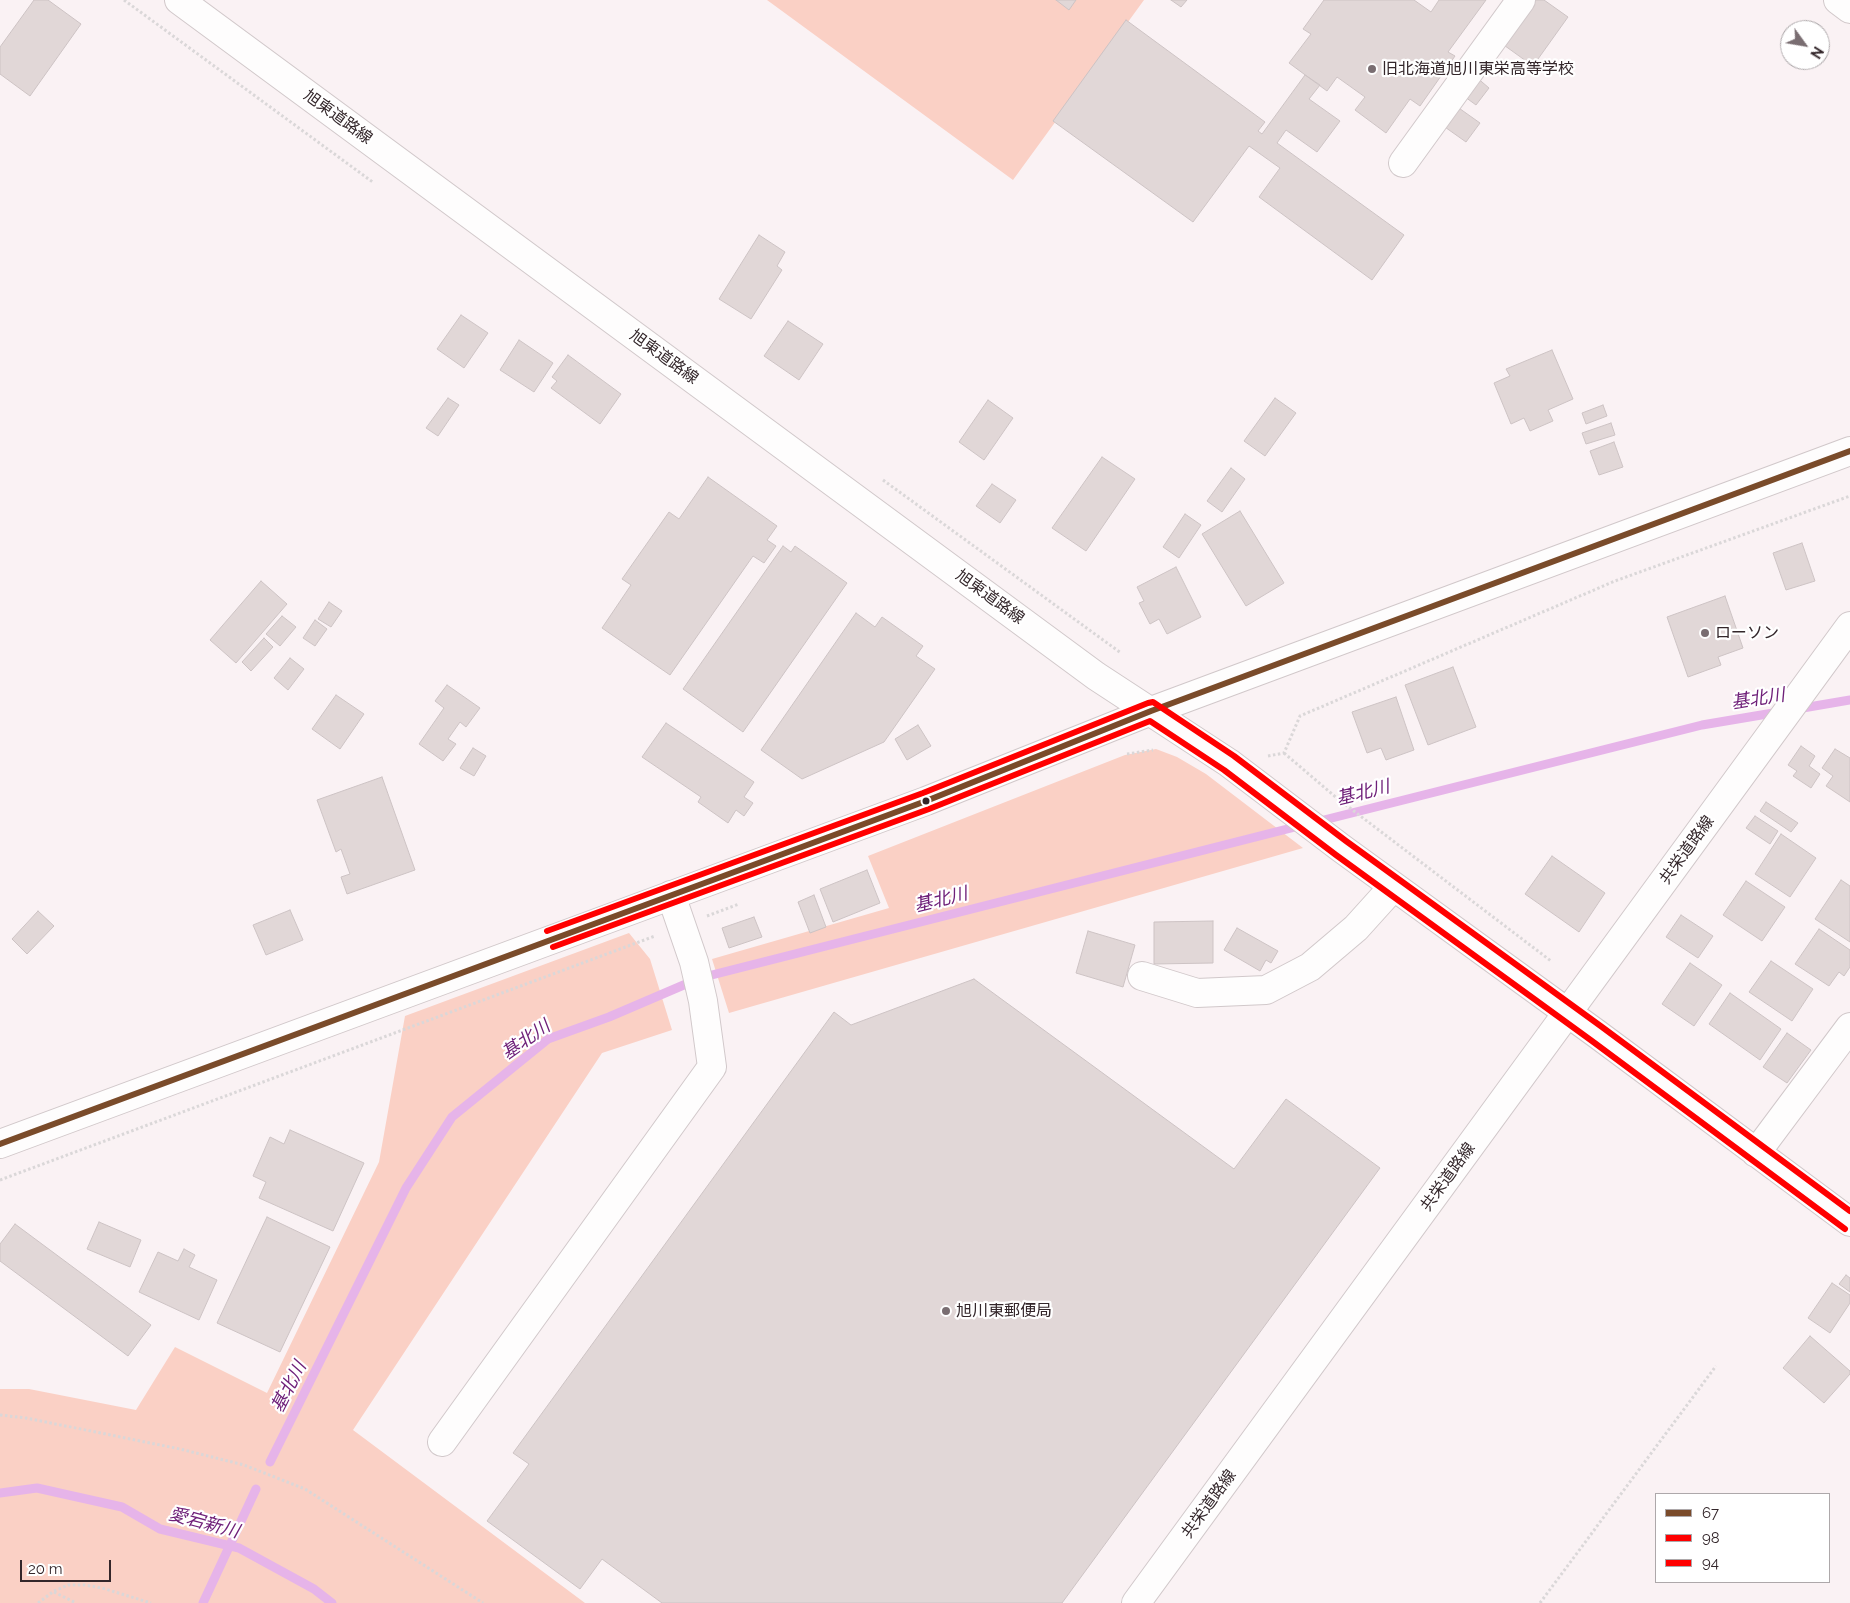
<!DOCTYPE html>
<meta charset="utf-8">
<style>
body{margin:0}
#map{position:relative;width:1850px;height:1603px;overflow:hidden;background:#faf2f4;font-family:Raleway,sans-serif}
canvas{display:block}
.legend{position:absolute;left:1655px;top:1493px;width:175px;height:90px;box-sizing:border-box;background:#fff;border:1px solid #ada8aa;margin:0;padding:6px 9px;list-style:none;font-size:15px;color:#33262a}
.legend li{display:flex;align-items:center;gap:10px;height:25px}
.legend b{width:25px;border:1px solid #ada8aa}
.north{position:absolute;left:1780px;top:20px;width:50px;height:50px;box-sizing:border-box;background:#fff;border:1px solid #ada8aa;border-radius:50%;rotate:122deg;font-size:14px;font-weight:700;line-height:20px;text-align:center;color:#33262a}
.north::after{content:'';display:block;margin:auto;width:18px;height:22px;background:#796d71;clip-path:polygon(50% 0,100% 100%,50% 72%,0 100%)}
.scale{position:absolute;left:20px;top:1560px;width:91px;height:22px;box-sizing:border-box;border:2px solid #33262a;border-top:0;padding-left:6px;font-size:15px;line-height:18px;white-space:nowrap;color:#33262a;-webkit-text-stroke:4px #fff;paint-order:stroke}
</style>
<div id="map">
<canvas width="1850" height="1603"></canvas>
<ul class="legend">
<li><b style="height:6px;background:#7a4b2a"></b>67</li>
<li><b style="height:6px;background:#f00"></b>98</li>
<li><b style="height:6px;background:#f00"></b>94</li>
</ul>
<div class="north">N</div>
<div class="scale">20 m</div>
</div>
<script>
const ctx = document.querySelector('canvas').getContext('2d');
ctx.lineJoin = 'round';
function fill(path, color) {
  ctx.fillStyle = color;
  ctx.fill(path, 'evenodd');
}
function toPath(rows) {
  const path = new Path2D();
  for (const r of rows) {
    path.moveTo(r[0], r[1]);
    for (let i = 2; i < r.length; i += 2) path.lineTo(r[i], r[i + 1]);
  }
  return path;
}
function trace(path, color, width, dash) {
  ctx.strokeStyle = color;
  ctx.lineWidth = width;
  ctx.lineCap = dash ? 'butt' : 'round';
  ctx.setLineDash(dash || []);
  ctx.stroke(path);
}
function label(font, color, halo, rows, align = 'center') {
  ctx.font = font + ' Raleway,"Noto Sans JP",sans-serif';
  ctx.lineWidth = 4.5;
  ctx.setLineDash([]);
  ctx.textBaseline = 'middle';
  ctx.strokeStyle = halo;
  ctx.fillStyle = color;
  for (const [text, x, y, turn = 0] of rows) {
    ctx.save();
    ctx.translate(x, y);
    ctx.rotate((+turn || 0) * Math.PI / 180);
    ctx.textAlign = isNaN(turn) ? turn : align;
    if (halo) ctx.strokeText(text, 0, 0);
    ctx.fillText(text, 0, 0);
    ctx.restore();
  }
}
const green = toPath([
 [767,0,1144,0,1013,180],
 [1156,749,1177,757,1206,774,1303,848,729,1013,712,959,889,908,868,856,1125,755],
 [629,933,650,959,672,1030,602,1053,353,1430,585,1603,0,1603,0,1389,29,1389,136,1410,175,1347,267,1393,379,1162,405,1016]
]);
const stream = toPath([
 [1797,709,1850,700],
 [1316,822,1702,725,1779,712],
 [270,1462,406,1188,452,1117,548,1039,609,1017,700,978,1303,825],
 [0,1493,37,1488,122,1507,160,1529,239,1548,314,1589,332,1603],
 [203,1603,256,1489]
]);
const building = toPath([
 [34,0,48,0,81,24,30,96,0,74,0,47,34,0],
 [1056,0,1076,0,1069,10,1056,0],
 [1171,0,1187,0,1181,7,1171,0],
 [1324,0,1414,0,1431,12,1439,0,1486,0,1448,52,1455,56,1420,106,1410,99,1386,133,1355,110,1365,97,1337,77,1327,91,1289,63,1311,34,1303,29,1324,0],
 [1531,0,1544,0,1568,17,1533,66,1501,43,1531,0],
 [1126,20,1265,122,1258,131,1262,134,1305,75,1320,85,1309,99,1340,121,1317,152,1286,130,1277,143,1404,235,1372,280,1259,197,1280,168,1249,146,1193,222,1053,121,1126,20],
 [1475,76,1489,88,1476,105,1461,94,1475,76],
 [1456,106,1480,123,1466,142,1442,125,1456,106],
 [759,235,785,252,777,266,782,270,751,319,719,299,759,235],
 [461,315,488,333,464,368,437,349,461,315],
 [788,321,823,344,799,380,764,356,788,321],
 [519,340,553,363,534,392,500,370,519,340],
 [1552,350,1573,399,1548,410,1553,421,1530,431,1524,418,1511,424,1494,383,1510,376,1506,369,1552,350],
 [568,355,621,394,600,424,551,388,557,381,552,377,568,355],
 [448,398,459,405,438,436,426,428,448,398],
 [1275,398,1296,413,1265,456,1244,441,1275,398],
 [988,400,1013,418,984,460,959,442,988,400],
 [1603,405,1607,416,1586,424,1582,413,1603,405],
 [1611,423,1615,435,1586,444,1582,433,1611,423],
 [1614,442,1623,467,1599,475,1590,451,1614,442],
 [1102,457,1135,479,1086,551,1052,528,1102,457],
 [1231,468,1245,479,1222,512,1207,501,1231,468],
 [708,477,777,526,767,540,776,546,764,563,753,556,670,675,602,628,631,585,622,579,669,512,679,519,708,477],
 [992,484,1016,500,1000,523,976,506,992,484],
 [1240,511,1284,583,1246,606,1202,534,1240,511],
 [1185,514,1201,525,1179,558,1163,547,1185,514],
 [1802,543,1815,581,1786,590,1773,553,1802,543],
 [783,546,791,552,795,546,847,583,743,732,683,689,783,546],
 [1176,567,1201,617,1167,634,1159,619,1150,624,1139,603,1144,601,1137,587,1176,567],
 [261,581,287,604,236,663,210,640,261,581],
 [1725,596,1743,648,1718,657,1721,665,1688,677,1667,617,1725,596],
 [329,602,342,611,331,627,318,619,329,602],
 [856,613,875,627,882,617,923,646,916,656,935,669,884,742,802,779,761,750,856,613],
 [282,616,296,627,280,646,266,634,282,616],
 [315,620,327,629,315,646,303,638,315,620],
 [264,638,273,647,251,671,242,662,264,638],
 [290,658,304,669,288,690,274,678,290,658],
 [1453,667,1476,727,1428,745,1405,685,1453,667],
 [447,685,480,708,466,727,460,722,448,739,456,744,443,761,419,744,444,708,435,701,447,685],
 [336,695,364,714,340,749,312,729,336,695],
 [1396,697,1414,750,1386,760,1381,748,1367,753,1352,712,1396,697],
 [666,723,754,782,744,797,753,803,744,816,736,810,728,823,698,802,701,797,642,757,666,723],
 [918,725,931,746,907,760,895,739,918,725],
 [1801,746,1815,756,1809,766,1820,774,1811,788,1793,776,1797,771,1788,765,1801,746],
 [473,748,486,756,474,776,460,768,473,748],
 [1835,749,1850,758,1850,802,1826,786,1833,776,1822,768,1835,749],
 [382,777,415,870,347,894,341,877,350,874,341,849,336,852,317,800,382,777],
 [1766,802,1798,823,1791,832,1760,811,1766,802],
 [1755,816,1778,831,1770,844,1746,828,1755,816],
 [1781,834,1816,858,1790,897,1755,874,1781,834],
 [1552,856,1605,893,1579,932,1525,894,1552,856],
 [867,870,880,903,833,922,820,889,867,870],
 [1841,880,1850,886,1850,942,1815,919,1841,880],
 [1746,881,1785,907,1762,941,1723,915,1746,881],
 [814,895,826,927,810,933,798,902,814,895],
 [290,910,303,940,266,955,253,925,290,910],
 [38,911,54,926,27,954,12,939,38,911],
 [1681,915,1713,936,1698,958,1666,937,1681,915],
 [754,917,762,937,729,948,722,928,754,917],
 [1213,921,1213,963,1154,964,1154,922,1213,921],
 [1237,928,1278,951,1271,963,1266,960,1260,971,1224,950,1237,928],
 [1819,929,1850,950,1850,967,1844,976,1839,972,1829,986,1795,964,1819,929],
 [1088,931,1135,945,1123,987,1076,973,1088,931],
 [1771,961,1813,989,1792,1021,1749,992,1771,961],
 [1690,963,1722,985,1694,1026,1662,1004,1690,963],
 [974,979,1234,1169,1286,1099,1380,1168,1062,1603,662,1603,602,1559,580,1589,487,1521,529,1464,513,1453,834,1012,851,1025,974,979],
 [1730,993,1781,1029,1760,1060,1709,1024,1730,993],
 [1787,1033,1811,1050,1787,1083,1763,1067,1787,1033],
 [290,1130,364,1163,333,1231,259,1198,266,1182,253,1176,270,1137,284,1144,290,1130],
 [267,1217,330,1247,280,1352,217,1323,267,1217],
 [99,1222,141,1240,130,1267,87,1249,99,1222],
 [15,1224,151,1325,128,1356,0,1261,0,1244,15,1224],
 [184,1249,195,1255,189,1267,217,1280,199,1320,139,1292,158,1252,178,1261,184,1249],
 [1846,1275,1850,1278,1850,1292,1839,1284,1846,1275],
 [1832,1283,1850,1295,1850,1303,1830,1333,1808,1318,1832,1283],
 [1810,1336,1850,1371,1850,1374,1824,1403,1783,1368,1810,1336]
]);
const path = toPath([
 [124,0,374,183],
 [883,480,1121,653],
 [1284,753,1338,799,1551,961],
 [1127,754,1153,750],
 [1268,756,1284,753,1300,716,1615,581,1850,496],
 [707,916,739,904],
 [0,1180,655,936],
 [0,1415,26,1418,180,1449,244,1465,305,1489,483,1603],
 [54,1592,76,1603],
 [38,1603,54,1591,68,1585,85,1585,102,1588,151,1603],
 [1540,1603,1716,1366]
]);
const minor = toPath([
 [179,0,1096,676,1229,763,1341,848,1597,1034,1850,1222],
 [1838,0,1850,9],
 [1403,163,1521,0],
 [1142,976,1197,993,1266,990,1310,967,1356,928,1393,887],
 [1756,1153,1850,1027],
 [442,1442,712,1067,703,1001,694,962,671,895],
 [1136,1603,1850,626]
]);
const major = toPath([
 [0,1144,926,801,1151,711,1850,451]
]);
const bus1 = toPath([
 [0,1144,926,801,1151,711,1850,451]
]);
const bus2 = toPath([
 [553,947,929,809,1150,721,1224,770,1336,855,1592,1041,1845,1229]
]);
const bus3 = toPath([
 [547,931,923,793,1148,703,1153,702,1234,756,1346,841,1602,1027,1850,1211]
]);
const markers = [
 [1372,69,5,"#796d71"],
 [1705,633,5,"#796d71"],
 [926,801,4.5,"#33262a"],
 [946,1311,5,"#796d71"]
];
const poiNames = [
 ["旧北海道旭川東栄高等学校",1382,69],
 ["ローソン",1715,633],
 ["旭川東郵便局",956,1311]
];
const streetNames = [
 ["旭東道路線",338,117,36],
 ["旭東道路線",664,357,36],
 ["旭東道路線",990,597,36],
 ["共栄道路線",1687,850,-54],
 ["共栄道路線",1448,1177,-54],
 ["共栄道路線",1209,1504,-54]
];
const waterNames = [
 ["基北川",1758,699,-9],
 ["基北川",1363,793,-14],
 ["基北川",941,900,-14],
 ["基北川",526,1040,-35],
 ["基北川",289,1387,-63],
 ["愛宕新川",204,1523,15]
];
fill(green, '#fad0c5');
trace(stream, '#e6b4e9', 9);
fill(building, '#e1d7d7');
trace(building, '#cdc3c4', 1);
trace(minor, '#d1c8ca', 30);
trace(major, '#d1c8ca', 30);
trace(path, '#dad7d8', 3, [2.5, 2.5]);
trace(minor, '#fefdfd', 28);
trace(major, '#fefdfd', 28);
trace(bus1, '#7a4b2a', 6);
trace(bus2, '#f00', 6);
trace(bus3, '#f00', 6);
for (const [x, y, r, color] of markers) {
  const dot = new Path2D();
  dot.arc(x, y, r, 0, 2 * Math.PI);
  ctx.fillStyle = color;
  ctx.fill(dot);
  trace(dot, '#fff', 2);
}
label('16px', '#33262a', '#fff', poiNames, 'left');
label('16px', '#33262a', '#fff', streetNames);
label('italic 18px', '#6f2079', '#fff', waterNames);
</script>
